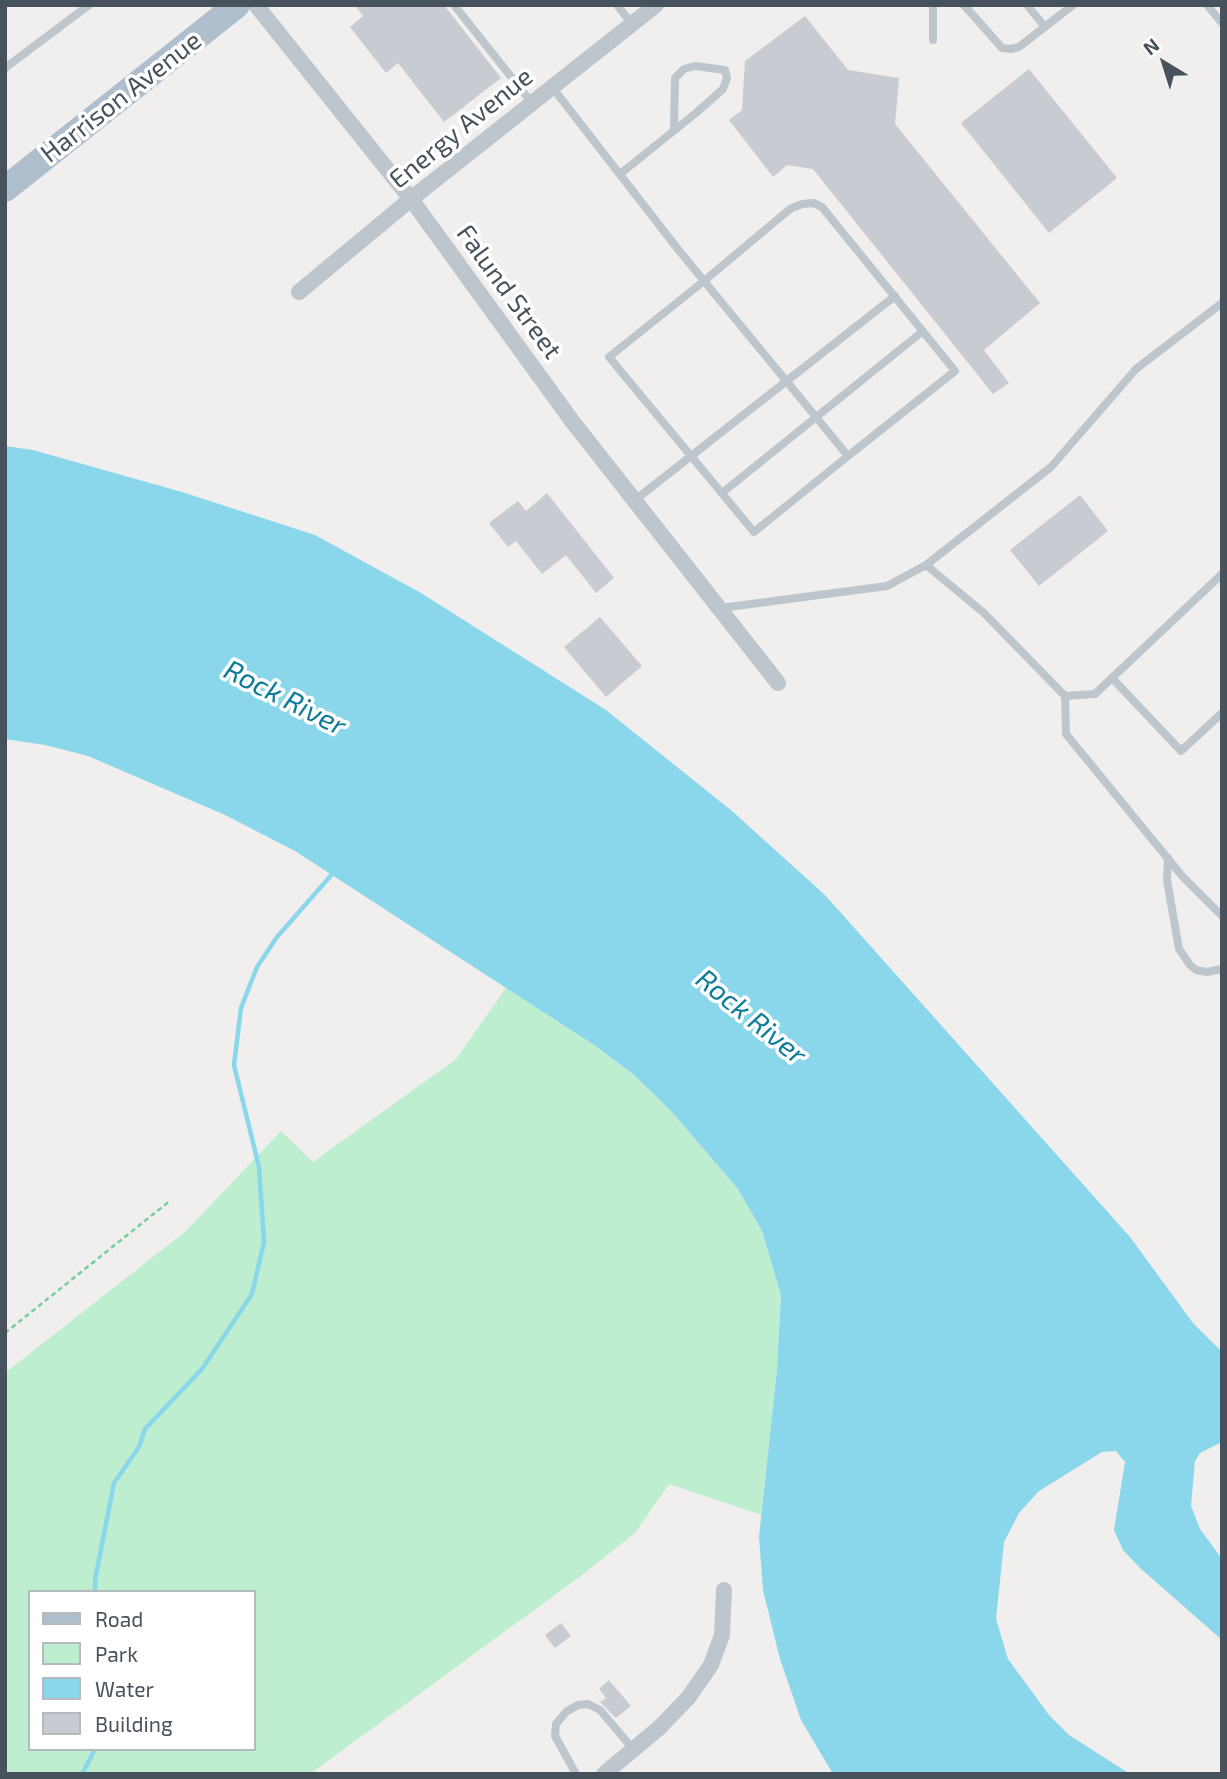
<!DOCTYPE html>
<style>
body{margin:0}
#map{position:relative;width:1227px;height:1779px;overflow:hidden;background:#f1eeee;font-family:"Exo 2",sans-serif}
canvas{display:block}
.frame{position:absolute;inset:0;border:7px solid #47525c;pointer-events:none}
.legend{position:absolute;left:28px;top:1590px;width:228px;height:161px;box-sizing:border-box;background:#fff;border:2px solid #b5babe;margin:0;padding:9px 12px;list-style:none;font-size:21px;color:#47525c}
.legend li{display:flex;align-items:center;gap:14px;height:35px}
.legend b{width:35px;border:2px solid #b5babe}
.north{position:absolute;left:1129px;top:28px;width:70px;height:70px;-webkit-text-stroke:5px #fff;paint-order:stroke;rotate:322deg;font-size:19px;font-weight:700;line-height:28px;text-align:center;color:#47525c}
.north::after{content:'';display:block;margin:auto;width:24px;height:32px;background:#47525c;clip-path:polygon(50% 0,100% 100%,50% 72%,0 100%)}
</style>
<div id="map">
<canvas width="1227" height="1779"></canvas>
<div class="frame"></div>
<ul class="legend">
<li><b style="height:9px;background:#aebecd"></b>Road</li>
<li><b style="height:19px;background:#bdeed0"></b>Park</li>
<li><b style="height:19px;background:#8ad7eb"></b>Water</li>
<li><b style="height:19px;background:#c8cbd1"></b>Building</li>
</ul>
<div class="north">N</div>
</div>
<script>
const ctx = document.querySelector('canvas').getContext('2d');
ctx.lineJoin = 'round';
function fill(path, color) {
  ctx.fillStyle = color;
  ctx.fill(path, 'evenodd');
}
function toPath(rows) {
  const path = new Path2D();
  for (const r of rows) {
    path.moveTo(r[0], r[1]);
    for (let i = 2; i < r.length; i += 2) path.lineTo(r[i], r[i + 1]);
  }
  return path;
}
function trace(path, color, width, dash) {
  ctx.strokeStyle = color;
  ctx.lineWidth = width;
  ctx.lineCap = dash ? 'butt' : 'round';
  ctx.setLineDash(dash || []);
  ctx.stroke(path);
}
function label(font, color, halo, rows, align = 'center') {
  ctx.font = font + ' "Exo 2",sans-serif';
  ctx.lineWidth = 7;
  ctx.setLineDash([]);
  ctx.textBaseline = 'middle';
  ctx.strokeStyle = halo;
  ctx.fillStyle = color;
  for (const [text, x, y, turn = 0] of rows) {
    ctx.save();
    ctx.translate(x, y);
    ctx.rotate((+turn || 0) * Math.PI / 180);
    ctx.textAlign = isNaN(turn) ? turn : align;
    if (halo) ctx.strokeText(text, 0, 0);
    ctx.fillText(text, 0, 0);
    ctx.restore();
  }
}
const green = toPath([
 [506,988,594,1045,633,1074,671,1111,738,1189,762,1231,781,1295,777,1369,761,1515,669,1484,635,1533,582,1575,310,1774,5,1774,5,1373,186,1231,281,1131,313,1162,456,1059],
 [30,1592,254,1592,254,1749,30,1749]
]);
const water = toPath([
 [5,446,33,450,182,492,315,535,421,593,606,710,732,811,825,895,1130,1237,1193,1323,1222,1352,1222,1442,1200,1453,1195,1461,1191,1506,1200,1529,1222,1559,1222,1640,1140,1568,1123,1550,1114,1530,1125,1462,1116,1451,1102,1452,1039,1491,1019,1513,1004,1542,996,1619,1008,1659,1049,1715,1069,1735,1130,1774,833,1774,801,1720,780,1659,763,1590,759,1537,777,1369,781,1295,762,1231,738,1189,671,1111,633,1074,594,1045,295,851,225,815,88,756,45,745,5,739]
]);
const stream = toPath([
 [95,1592,95,1580,114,1483,139,1447,145,1429,202,1369,252,1294,264,1242,259,1167,234,1065,241,1008,257,967,277,937,334,872],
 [82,1774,95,1749]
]);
const building = toPath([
 [355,5,444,5,501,78,444,122,398,63,386,73,350,27,363,16],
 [805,16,848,70,899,78,895,124,1040,303,984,350,1009,383,993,394,813,169,787,165,773,177,729,120,742,110,745,61],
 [1029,69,1117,178,1049,233,961,123],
 [547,493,614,578,596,593,566,555,542,574,516,541,508,547,489,523,518,501,526,511],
 [1080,495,1108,531,1039,586,1010,550],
 [600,617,642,666,606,697,564,647],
 [561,1623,571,1636,555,1648,545,1635],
 [609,1680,631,1706,616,1718,600,1702,606,1698,599,1689]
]);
const path = toPath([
 [5,1333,171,1200]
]);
const lane = toPath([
 [454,5,532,103],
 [617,5,632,24],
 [933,5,933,40],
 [964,5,1002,48,1011,49,1019,47,1073,5],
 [1027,5,1045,27],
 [1207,5,1222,23],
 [5,68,89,5],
 [552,87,677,248,704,281,848,456,955,371,822,207,813,203,802,204,790,209,704,281,609,357,754,532,848,456],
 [620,174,696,113,723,89,727,78,725,70,695,66,684,69,675,78,674,130],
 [722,493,923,331],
 [635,500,895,296],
 [926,565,984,613,1065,696,1066,734,1183,877,1222,916],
 [721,608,887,586,926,565,1051,467,1136,369,1222,303],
 [1112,678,1181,751,1222,713],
 [1065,696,1095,694,1222,574],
 [1168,858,1167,880,1179,949,1190,965,1196,970,1207,972,1222,969],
 [576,1774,555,1736,556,1724,566,1712,578,1705,588,1704,600,1710,633,1749]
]);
const street = toPath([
 [256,5,411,199,572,421,778,683],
 [299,292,411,199,656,5],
 [604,1774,659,1728,688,1698,711,1665,722,1635,724,1590]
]);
const primary = toPath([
 [5,189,237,5]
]);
const streetNames = [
 ["Harrison Avenue",121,97,-38],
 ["Energy Avenue",461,128,-39],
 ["Falund Street",509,292,54]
];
const waterNames = [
 ["Rock River",285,698,27],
 ["Rock River",751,1017,39]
];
fill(green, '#bdeed0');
fill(water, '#8ad7eb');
trace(stream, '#8ad7eb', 4.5);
fill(building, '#c8cbd1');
trace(path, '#75cca1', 2.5, [5, 3.5]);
trace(lane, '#bdc6cd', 8);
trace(street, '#bdc6cd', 16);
trace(primary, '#aebecd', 26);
label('26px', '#47525c', '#fff', streetNames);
label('italic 28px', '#0d7c99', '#fff', waterNames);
</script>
